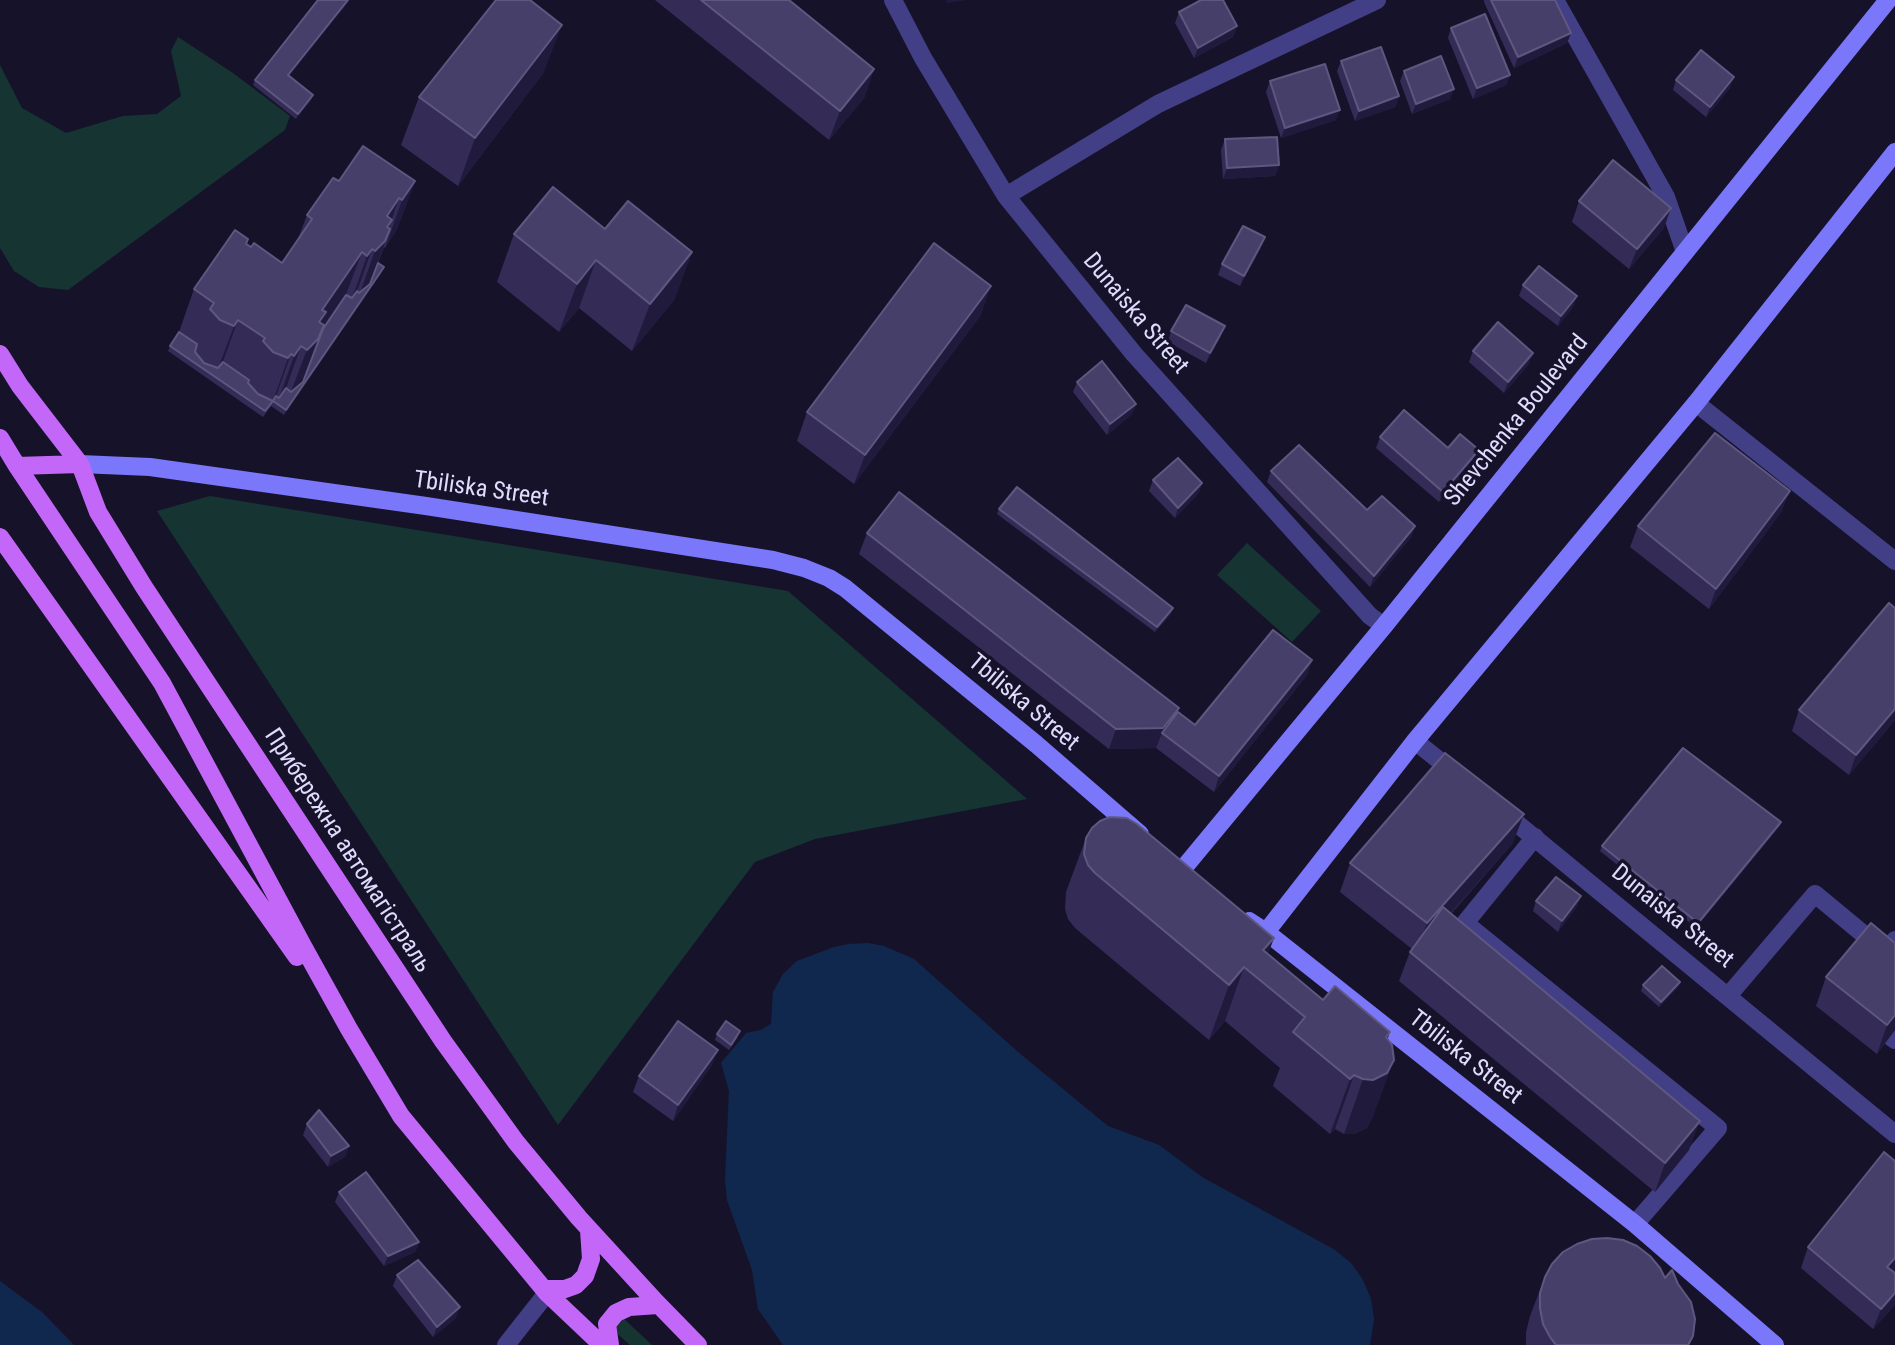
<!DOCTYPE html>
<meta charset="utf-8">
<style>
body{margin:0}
canvas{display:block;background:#16122a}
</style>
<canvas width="1895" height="1345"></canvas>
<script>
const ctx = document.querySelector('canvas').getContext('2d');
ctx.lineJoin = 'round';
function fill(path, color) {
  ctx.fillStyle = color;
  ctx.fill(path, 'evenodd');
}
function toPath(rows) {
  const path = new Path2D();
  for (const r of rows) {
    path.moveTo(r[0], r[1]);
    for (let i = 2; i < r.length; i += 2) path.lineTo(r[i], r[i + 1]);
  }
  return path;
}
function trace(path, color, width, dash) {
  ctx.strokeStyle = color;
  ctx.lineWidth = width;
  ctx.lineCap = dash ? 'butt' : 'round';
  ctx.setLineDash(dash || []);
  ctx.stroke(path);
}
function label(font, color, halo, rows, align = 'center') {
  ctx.font = font + ' "Roboto Condensed",sans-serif';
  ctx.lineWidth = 7;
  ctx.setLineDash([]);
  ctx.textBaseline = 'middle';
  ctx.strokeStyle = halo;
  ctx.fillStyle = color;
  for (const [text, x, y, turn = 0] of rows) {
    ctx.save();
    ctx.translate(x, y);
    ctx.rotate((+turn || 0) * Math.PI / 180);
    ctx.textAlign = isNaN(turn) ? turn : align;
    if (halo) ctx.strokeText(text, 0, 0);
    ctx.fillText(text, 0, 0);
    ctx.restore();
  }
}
const green = toPath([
 [178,37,233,73,290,116,285,130,68,290,39,287,14,271,0,248,0,65,22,108,66,133,123,116,157,114,181,96,171,51],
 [210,496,788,591,1027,799,815,839,755,862,558,1125,157,511],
 [1247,543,1321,611,1292,642,1217,575],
 [621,1316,652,1345,630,1345,612,1329]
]);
const water = toPath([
 [868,943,884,946,914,959,1018,1052,1108,1126,1159,1145,1202,1177,1335,1250,1351,1263,1363,1280,1371,1299,1374,1319,1370,1345,783,1345,758,1309,752,1270,727,1200,725,1180,729,1091,721,1063,746,1033,761,1030,771,1024,773,992,783,974,797,961,834,947,849,944],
 [0,1281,43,1313,74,1345,0,1345]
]);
const street = toPath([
 [893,0,923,58,1006,196,1134,354,1370,616,1384,626],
 [1555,0,1666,197,1685,252],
 [1006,196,1158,104,1377,0],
 [1696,403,1895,561],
 [1415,741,1456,774],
 [1503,812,1895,1134],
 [1535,837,1465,923,1718,1128,1635,1224],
 [1728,996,1815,894,1885,952,1895,940],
 [1892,1038,1895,1040],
 [506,1345,547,1293]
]);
const secondary = toPath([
 [80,464,150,467,426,506,773,560,804,568,829,578,845,588,1036,744,1140,834],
 [1182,870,1384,626,1888,0],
 [1249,921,1266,932,1635,1224,1775,1345],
 [1266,932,1415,741,1696,403,1895,152]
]);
const primary = toPath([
 [0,354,20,386,80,464,98,512,144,587,443,1041,516,1142,579,1218,656,1302,698,1345],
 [0,438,17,466,162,683,303,946,349,1029,401,1116,547,1293,602,1345],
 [17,466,80,464],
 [0,537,297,957],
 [544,1289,565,1289,576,1285,585,1276,591,1259,589,1230],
 [610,1345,607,1324,616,1313,629,1307,658,1305]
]);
const wall = toPath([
 [655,0,789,0,874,69,864,98,829,140],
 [1484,0,1555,0,1571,33,1567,43,1514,68,1484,2],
 [1179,12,1237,26,1233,37,1194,58,1175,23],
 [1451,28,1510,75,1506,85,1473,99,1448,38],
 [1341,61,1399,96,1395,107,1355,121,1337,71],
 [1404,71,1450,99,1412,114,1400,81],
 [544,72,458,186,401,145,419,97],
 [255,80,313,95,311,100,296,119,253,85],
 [1676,80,1730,88,1706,117,1673,90],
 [1270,81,1336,120,1281,138,1266,92],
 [1225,139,1279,165,1275,176,1223,179,1221,150],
 [339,181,415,181,397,229,385,248,384,247,378,263,382,272,284,415,271,406,263,417,168,351,170,346,179,332,194,289,248,239,247,244,282,263,298,239,307,215],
 [1579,201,1664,228,1629,269,1572,222],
 [605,229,692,252,674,300,632,351,579,308,559,332,497,282,514,234],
 [1261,248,1240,286,1218,275,1222,264],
 [1523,285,1577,296,1573,307,1558,326,1519,296],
 [981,315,854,484,797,441,807,412],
 [1171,331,1221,336,1206,363,1168,342],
 [1473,351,1529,364,1504,393,1469,362],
 [1077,382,1136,404,1132,414,1107,435,1073,392],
 [1380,437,1448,448,1479,450,1475,461,1439,502,1376,448],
 [1271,471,1367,510,1415,526,1411,537,1370,587,1267,482],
 [1153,480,1202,483,1198,494,1175,518,1149,491],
 [999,509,1171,614,1155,632,997,514],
 [1782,511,1709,609,1630,547,1638,526],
 [867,533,1179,708,1178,712,1195,725,1312,660,1307,675,1214,792,1156,748,1109,749,859,554],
 [1895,608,1895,720,1849,775,1792,731,1799,710],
 [1781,822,1779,827,1696,928,1600,851,1602,846],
 [1086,838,1268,954,1323,1000,1387,1039,1374,1114,1367,1128,1354,1134,1344,1134,1335,1129,1330,1134,1273,1086,1280,1068,1225,1021,1209,1040,1075,928,1068,919,1065,909,1066,892],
 [1513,843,1451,914,1689,1150,1655,1192,1399,981,1410,952,1412,949,1340,892,1350,863],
 [1581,896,1577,906,1558,932,1533,911,1536,901],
 [1895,943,1895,1030,1877,1054,1816,1006,1826,977],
 [1680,982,1678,987,1659,1007,1641,991,1643,985],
 [717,1034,738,1037,729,1050,715,1040],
 [712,1065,673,1121,633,1092,639,1076],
 [307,1124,346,1156,328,1167,303,1135],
 [1895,1161,1895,1270,1893,1272,1895,1273,1895,1305,1873,1329,1801,1268,1808,1247],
 [339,1192,419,1242,415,1252,384,1266,335,1202],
 [397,1275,456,1318,433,1337,393,1286],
 [1545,1277,1690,1345,1526,1345,1526,1332,1530,1316]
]);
const shadedWall = toPath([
 [348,0,350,0,286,80,288,75],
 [947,0,968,0,946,3],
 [562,25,544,72,458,186,475,138],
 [1237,26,1233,37,1194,58,1198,48],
 [1571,33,1567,43,1514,68,1518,57],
 [874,69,864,98,829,140,840,111],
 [1510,75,1506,85,1473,99,1477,88],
 [1734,77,1730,88,1706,117,1710,107],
 [1454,89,1450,99,1412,114,1416,104],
 [313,95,311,100,296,119,298,114],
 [1399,96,1395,107,1355,121,1359,111],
 [1340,110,1336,120,1281,138,1285,128],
 [1279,165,1275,176,1223,179,1227,168],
 [415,181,397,229,385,248,402,200],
 [399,198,384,242,390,229,368,289,358,299,387,216],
 [1671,208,1664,228,1629,269,1637,249],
 [1265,237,1261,248,1240,286,1244,276],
 [372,249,355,297,350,304,367,256],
 [362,252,344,300,301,387,289,397,322,310],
 [692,252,674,300,632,351,650,304],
 [596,260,579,308,559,332,577,284],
 [384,267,382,272,284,415,286,410],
 [991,286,981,315,854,484,865,455],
 [1577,296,1573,307,1558,326,1561,316],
 [238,320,221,367,216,374,234,326],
 [1225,326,1221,336,1206,363,1210,353],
 [301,346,284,394,277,404,294,356],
 [1533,353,1529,364,1504,393,1508,382],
 [291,354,274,402,273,401,288,358],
 [1136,404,1132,414,1107,435,1110,424],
 [1479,450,1475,461,1439,502,1443,492],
 [1202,483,1198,494,1175,518,1178,508],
 [1790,491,1782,511,1709,609,1716,589],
 [1415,526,1411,537,1370,587,1374,576],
 [1173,608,1171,614,1155,632,1157,627],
 [1312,660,1307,675,1214,792,1219,776],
 [1179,708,1172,728,1162,733,1156,748,1109,749,1116,729],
 [1895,709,1895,720,1849,775,1856,755],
 [1524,814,1513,843,1416,952,1427,923],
 [1781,822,1779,827,1696,928,1698,923],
 [1581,896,1577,906,1558,932,1562,921],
 [1274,938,1259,979,1263,950],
 [1244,967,1225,1021,1209,1040,1229,985],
 [1680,982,1678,987,1659,1007,1661,1002],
 [1895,1015,1895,1030,1877,1054,1887,1025],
 [1390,1032,1373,1080,1394,1060,1374,1114,1367,1128,1354,1134,1344,1134,1363,1079,1386,1037],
 [718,1050,712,1065,673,1121,678,1105],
 [1354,1075,1335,1129,1330,1134,1350,1079],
 [1700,1121,1689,1150,1655,1192,1665,1163],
 [349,1146,346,1156,328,1167,331,1156],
 [419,1242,415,1252,384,1266,388,1256],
 [1895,1258,1895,1270,1880,1288,1887,1267],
 [1895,1293,1895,1305,1873,1329,1881,1309],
 [460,1307,456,1318,433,1337,437,1327]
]);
const building = toPath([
 [318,0,348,0,288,75,313,95,298,114,255,80,318,0],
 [496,0,530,0,562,25,475,138,419,97,496,0],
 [701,0,789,0,874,69,840,111,701,0],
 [1201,0,1223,0,1237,26,1198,48,1179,12,1201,0],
 [1491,0,1555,0,1571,33,1518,57,1491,0],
 [1485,14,1510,75,1477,88,1451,28,1485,14],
 [1381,47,1399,96,1359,111,1341,61,1381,47],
 [1701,50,1734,77,1710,107,1676,80,1701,50],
 [1441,56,1454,89,1416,104,1404,71,1441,56],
 [1325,64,1340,110,1285,128,1270,81,1325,64],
 [1277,137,1279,165,1227,168,1225,139,1277,137],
 [363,146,415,181,402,200,399,198,387,216,392,220,387,227,390,229,385,241,375,251,372,249,367,256,362,252,322,310,326,312,319,322,324,325,318,339,307,350,301,346,294,356,291,354,288,358,273,352,263,341,265,338,238,320,234,326,220,320,210,309,214,303,194,289,235,230,248,239,246,244,251,247,254,243,282,263,312,219,307,215,333,178,339,181,363,146],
 [1613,160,1671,208,1637,249,1579,201,1613,160],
 [553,187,605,229,628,201,692,252,650,304,596,260,577,284,514,234,553,187],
 [1243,226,1265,237,1244,276,1222,264,1243,226],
 [934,243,991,286,865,455,807,412,934,243],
 [378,263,384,267,286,410,273,401,276,396,279,398,286,388,291,392,303,382,323,329,346,295,352,298,357,291,359,293,370,284,378,263],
 [1539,266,1577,296,1561,316,1523,285,1539,266],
 [1186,305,1225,326,1210,353,1171,331,1186,305],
 [1498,322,1533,353,1508,382,1473,351,1498,322],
 [179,332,197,344,195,352,204,363,218,368,223,362,249,380,248,383,258,394,273,401,265,411,170,346,179,332],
 [1102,361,1136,404,1110,424,1077,382,1102,361],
 [1404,410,1448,448,1460,434,1479,450,1443,492,1380,437,1404,410],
 [1715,433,1790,491,1716,589,1638,526,1715,433],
 [1299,445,1367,510,1382,496,1415,526,1374,576,1271,471,1299,445],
 [1178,458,1202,483,1178,508,1153,480,1178,458],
 [1017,487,1173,608,1157,627,999,509,1017,487],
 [899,492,1179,708,1163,728,1116,729,867,533,899,492],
 [1889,603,1895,608,1895,709,1856,755,1799,710,1889,603],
 [1273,630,1312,660,1219,776,1162,733,1178,712,1195,725,1273,630],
 [1683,748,1781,822,1698,923,1602,846,1683,748],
 [1445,753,1524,814,1427,923,1350,863,1445,753],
 [1110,817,1127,818,1137,824,1274,938,1263,950,1323,1000,1335,986,1390,1032,1386,1037,1392,1045,1394,1060,1387,1073,1373,1080,1363,1079,1354,1075,1350,1079,1293,1032,1305,1017,1244,967,1229,985,1095,873,1088,865,1084,854,1086,838,1092,828,1100,821,1110,817],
 [1556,877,1581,896,1562,921,1536,901,1556,877],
 [1443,907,1700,1121,1665,1163,1410,952,1443,907],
 [1871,923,1895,943,1895,1015,1887,1025,1826,977,1871,923],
 [1662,966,1680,982,1661,1002,1643,985,1662,966],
 [678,1021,718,1050,678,1105,639,1076,678,1021],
 [726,1021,740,1031,731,1045,717,1034,726,1021],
 [319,1110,349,1146,331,1156,307,1124,319,1110],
 [1884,1152,1895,1161,1895,1258,1887,1267,1895,1273,1895,1293,1881,1309,1808,1247,1884,1152],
 [366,1172,419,1242,388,1256,339,1192,366,1172],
 [1607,1238,1623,1240,1637,1246,1650,1256,1660,1268,1665,1278,1672,1270,1678,1284,1691,1302,1695,1319,1693,1336,1688,1345,1556,1345,1550,1337,1543,1324,1540,1308,1540,1293,1545,1277,1552,1264,1563,1252,1577,1244,1592,1239,1607,1238],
 [418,1260,460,1307,437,1327,397,1275,418,1260]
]);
const streetNames = [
 ["Dunaiska Street",1135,314,50],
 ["Shevchenka Boulevard",1517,421,-51],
 ["Tbiliska Street",481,490,8],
 ["Tbiliska Street",1023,703,40],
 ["Прибережна автомагістраль",347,851,57],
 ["Dunaiska Street",1672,917,39],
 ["Tbiliska Street",1465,1058,38]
];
fill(green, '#153432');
fill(water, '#11284e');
trace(street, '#423f87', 18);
trace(secondary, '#7a77fa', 18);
trace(primary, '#c367f9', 18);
fill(wall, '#342c57');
fill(shadedWall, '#201a3d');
fill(building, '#463f69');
trace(building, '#5e5880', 2);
label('24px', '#e0dcfe', '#16122a', streetNames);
</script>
